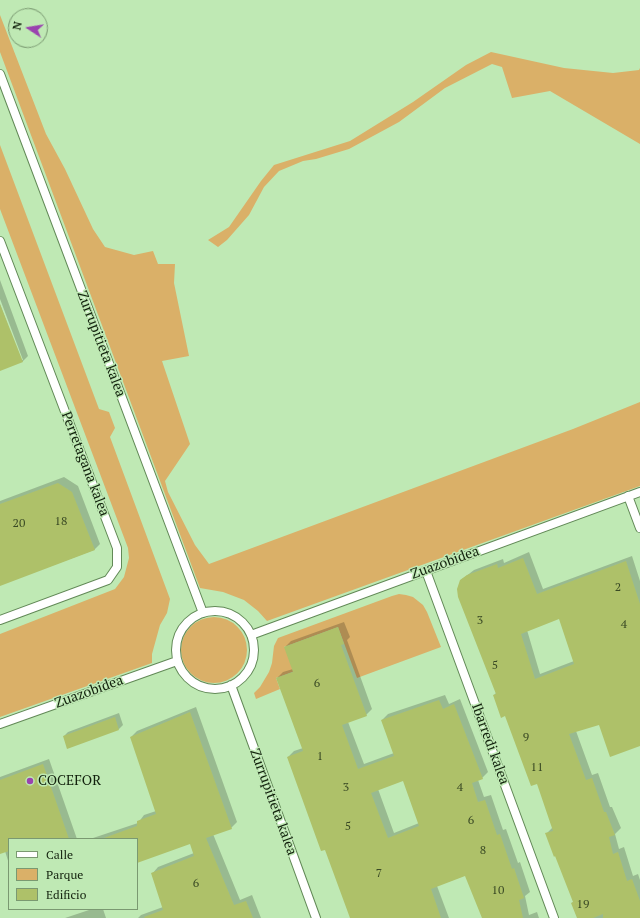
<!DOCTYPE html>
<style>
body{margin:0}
#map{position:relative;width:640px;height:918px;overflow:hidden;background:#bfe9b4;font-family:"PT Serif",serif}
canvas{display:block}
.legend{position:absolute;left:8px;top:838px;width:130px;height:72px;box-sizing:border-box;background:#bfe9b4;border:1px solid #7a9971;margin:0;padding:5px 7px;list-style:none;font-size:12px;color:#12210d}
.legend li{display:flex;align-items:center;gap:8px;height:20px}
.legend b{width:20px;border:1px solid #7a9971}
.north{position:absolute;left:8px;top:8px;width:40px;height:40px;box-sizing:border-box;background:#bfe9b4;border:1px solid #7a9971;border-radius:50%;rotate:282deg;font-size:11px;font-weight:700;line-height:16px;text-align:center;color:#12210d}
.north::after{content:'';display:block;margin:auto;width:14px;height:18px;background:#9a43af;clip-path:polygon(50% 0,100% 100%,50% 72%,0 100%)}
</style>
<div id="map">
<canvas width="640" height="918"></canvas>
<ul class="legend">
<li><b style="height:5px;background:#fff"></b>Calle</li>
<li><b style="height:11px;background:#dab068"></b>Parque</li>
<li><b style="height:11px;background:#aec169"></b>Edificio</li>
</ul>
<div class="north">N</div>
</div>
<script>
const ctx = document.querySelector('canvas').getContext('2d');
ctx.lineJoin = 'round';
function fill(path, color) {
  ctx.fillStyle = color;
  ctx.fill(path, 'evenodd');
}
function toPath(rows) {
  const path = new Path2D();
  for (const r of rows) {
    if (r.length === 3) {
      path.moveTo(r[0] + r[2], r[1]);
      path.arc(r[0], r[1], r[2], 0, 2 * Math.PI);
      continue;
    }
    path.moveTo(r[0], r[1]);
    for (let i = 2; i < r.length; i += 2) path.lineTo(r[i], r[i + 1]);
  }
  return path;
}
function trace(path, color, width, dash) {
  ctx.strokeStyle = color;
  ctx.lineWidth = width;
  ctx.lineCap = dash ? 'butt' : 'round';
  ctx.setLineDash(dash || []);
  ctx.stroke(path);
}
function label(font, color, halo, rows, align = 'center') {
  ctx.font = font + ' "PT Serif",serif';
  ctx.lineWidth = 3;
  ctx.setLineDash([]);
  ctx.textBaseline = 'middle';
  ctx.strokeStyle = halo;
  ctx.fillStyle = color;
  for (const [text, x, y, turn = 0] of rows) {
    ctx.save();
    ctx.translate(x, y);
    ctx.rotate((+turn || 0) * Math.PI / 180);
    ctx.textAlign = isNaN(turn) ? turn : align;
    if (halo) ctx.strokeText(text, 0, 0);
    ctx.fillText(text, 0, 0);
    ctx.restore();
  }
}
const green = toPath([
 [0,15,46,134,65,169,93,229,105,247,134,255,153,251,158,264,175,264,174,283,189,356,162,361,190,444,165,481,168,492,195,545,209,564,573,429,640,402,640,486,267,621,258,611,244,600,223,592,200,588,0,52],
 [491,52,564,68,613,73,639,70,640,68,640,144,550,91,512,98,502,67,492,64,445,88,399,122,349,149,316,159,303,161,279,171,264,187,249,215,227,240,218,247,208,240,229,227,261,181,274,165,350,141,413,102,466,65],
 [0,145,99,409,109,412,115,428,110,437,170,599,167,613,160,625,152,654,152,663,0,717,0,634,115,589,124,577,129,558,128,548,0,209],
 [399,594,406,595,413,597,423,605,427,612,441,647,357,678,338,627,284,647,319,662,276,678,280,689,256,699,254,693,260,687,269,672,272,663,274,646,278,638,392,596],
 [214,650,33]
]);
const shadow = toPath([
 [0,280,28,356,22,362,0,366,0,304,21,360,23,360,0,299],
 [64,477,78,486,100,544,94,550,0,585,0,501],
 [529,552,543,589,632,556,640,581,640,745,599,724,576,731,592,775,598,773,610,807,612,807,621,828,615,834,619,849,624,847,633,876,638,874,640,880,640,918,578,918,572,903,574,901,547,833,553,827,538,782,506,715,494,695,496,693,461,580,474,570,503,559,504,563],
 [560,618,574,661,540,674,527,630],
 [344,622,350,637,347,640,372,709,366,715,348,722,364,764,394,753,382,720,388,714,445,695,449,704,460,699,488,772,482,778,478,780,484,797,491,795,503,830,506,829,518,863,520,862,530,892,525,896,529,915,537,912,539,918,483,918,466,875,437,886,449,918,351,918,325,848,288,757,294,751,303,748,277,678,283,672,293,669,285,647,291,641],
 [404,780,419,823,394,833,378,789],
 [196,707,237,822,231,828,213,834,240,900,252,895,261,918,138,918,141,915,163,907,152,874,158,867,194,853,190,842,137,862,137,839,90,839,138,823,144,815,156,811,131,737,137,731],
 [119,713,123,725,119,729,64,736,68,732],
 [49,759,77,839,9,839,9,864,5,851,0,853,0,777],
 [92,909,103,909,106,918,65,918]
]);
const building = toPath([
 [0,304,23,362,0,371],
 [58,483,72,492,95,550,0,586,0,504],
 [523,558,537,594,626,561,640,604,640,746,610,757,599,725,569,734,586,780,592,778,604,812,606,812,615,835,609,837,613,854,618,852,627,881,632,879,640,901,640,918,603,918,603,914,593,918,577,918,571,903,573,902,555,856,554,857,545,833,553,831,537,784,531,786,505,716,501,718,493,695,496,694,458,597,457,589,460,580,467,575,497,564,498,568],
 [559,619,574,664,535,679,521,634],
 [338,627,344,644,341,645,367,716,342,725,358,769,394,756,381,720,439,700,443,709,454,704,483,779,472,783,478,802,485,800,497,835,500,834,512,869,514,868,524,898,519,900,523,918,482,918,465,876,431,889,441,918,350,918,325,850,321,851,287,757,303,751,276,678,293,672,284,647],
 [403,781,419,826,388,838,371,793],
 [190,712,232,829,206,838,234,905,246,901,253,918,145,918,144,917,163,910,151,873,194,856,190,844,137,863,137,839,104,839,104,838,137,826,137,821,156,814,130,737],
 [115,717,119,730,67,749,63,736],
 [43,764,69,839,9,839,9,851,0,854,0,780]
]);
const street = toPath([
 [0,74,203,613],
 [0,241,117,548,117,567,108,580,0,620],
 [628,496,640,528],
 [426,571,554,918],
 [215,650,39],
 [251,635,640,492],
 [231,685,316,918],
 [0,724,177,661]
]);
const markers = [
 [30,781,4,"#9a43af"]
];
const numberNames = [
 ["18",61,522],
 ["20",19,524],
 ["2",618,588],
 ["3",480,621],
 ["4",624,625],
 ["5",495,666],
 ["6",317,684],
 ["9",526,738],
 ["1",320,757],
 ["11",537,768],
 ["3",346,788],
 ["4",460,788],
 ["6",471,821],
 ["5",348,827],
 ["8",483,851],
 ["7",379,874],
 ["6",196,884],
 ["10",498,891],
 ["19",583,905]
];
const streetNames = [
 ["Zurrupitieta kalea",101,344,69],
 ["Perretagana kalea",85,464,69],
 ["Zuazobidea",445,563,-20],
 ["Zuazobidea",89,692,-20],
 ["Ibarredi kalea",490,744,70],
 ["Zurrupitieta kalea",273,802,70]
];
const poiNames = [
 ["COCEFOR",38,781]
];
fill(green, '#dab068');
fill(shadow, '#0003');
fill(building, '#aec169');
trace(street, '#628957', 10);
trace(street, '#fff', 8);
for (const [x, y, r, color] of markers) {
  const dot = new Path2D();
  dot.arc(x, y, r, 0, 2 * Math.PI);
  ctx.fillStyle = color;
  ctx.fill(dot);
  trace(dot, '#bfe9b4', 1.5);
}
label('12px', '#394924', null, numberNames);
label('14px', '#12210d', '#bfe9b4', streetNames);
label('14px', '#12210d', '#bfe9b4', poiNames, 'left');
</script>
